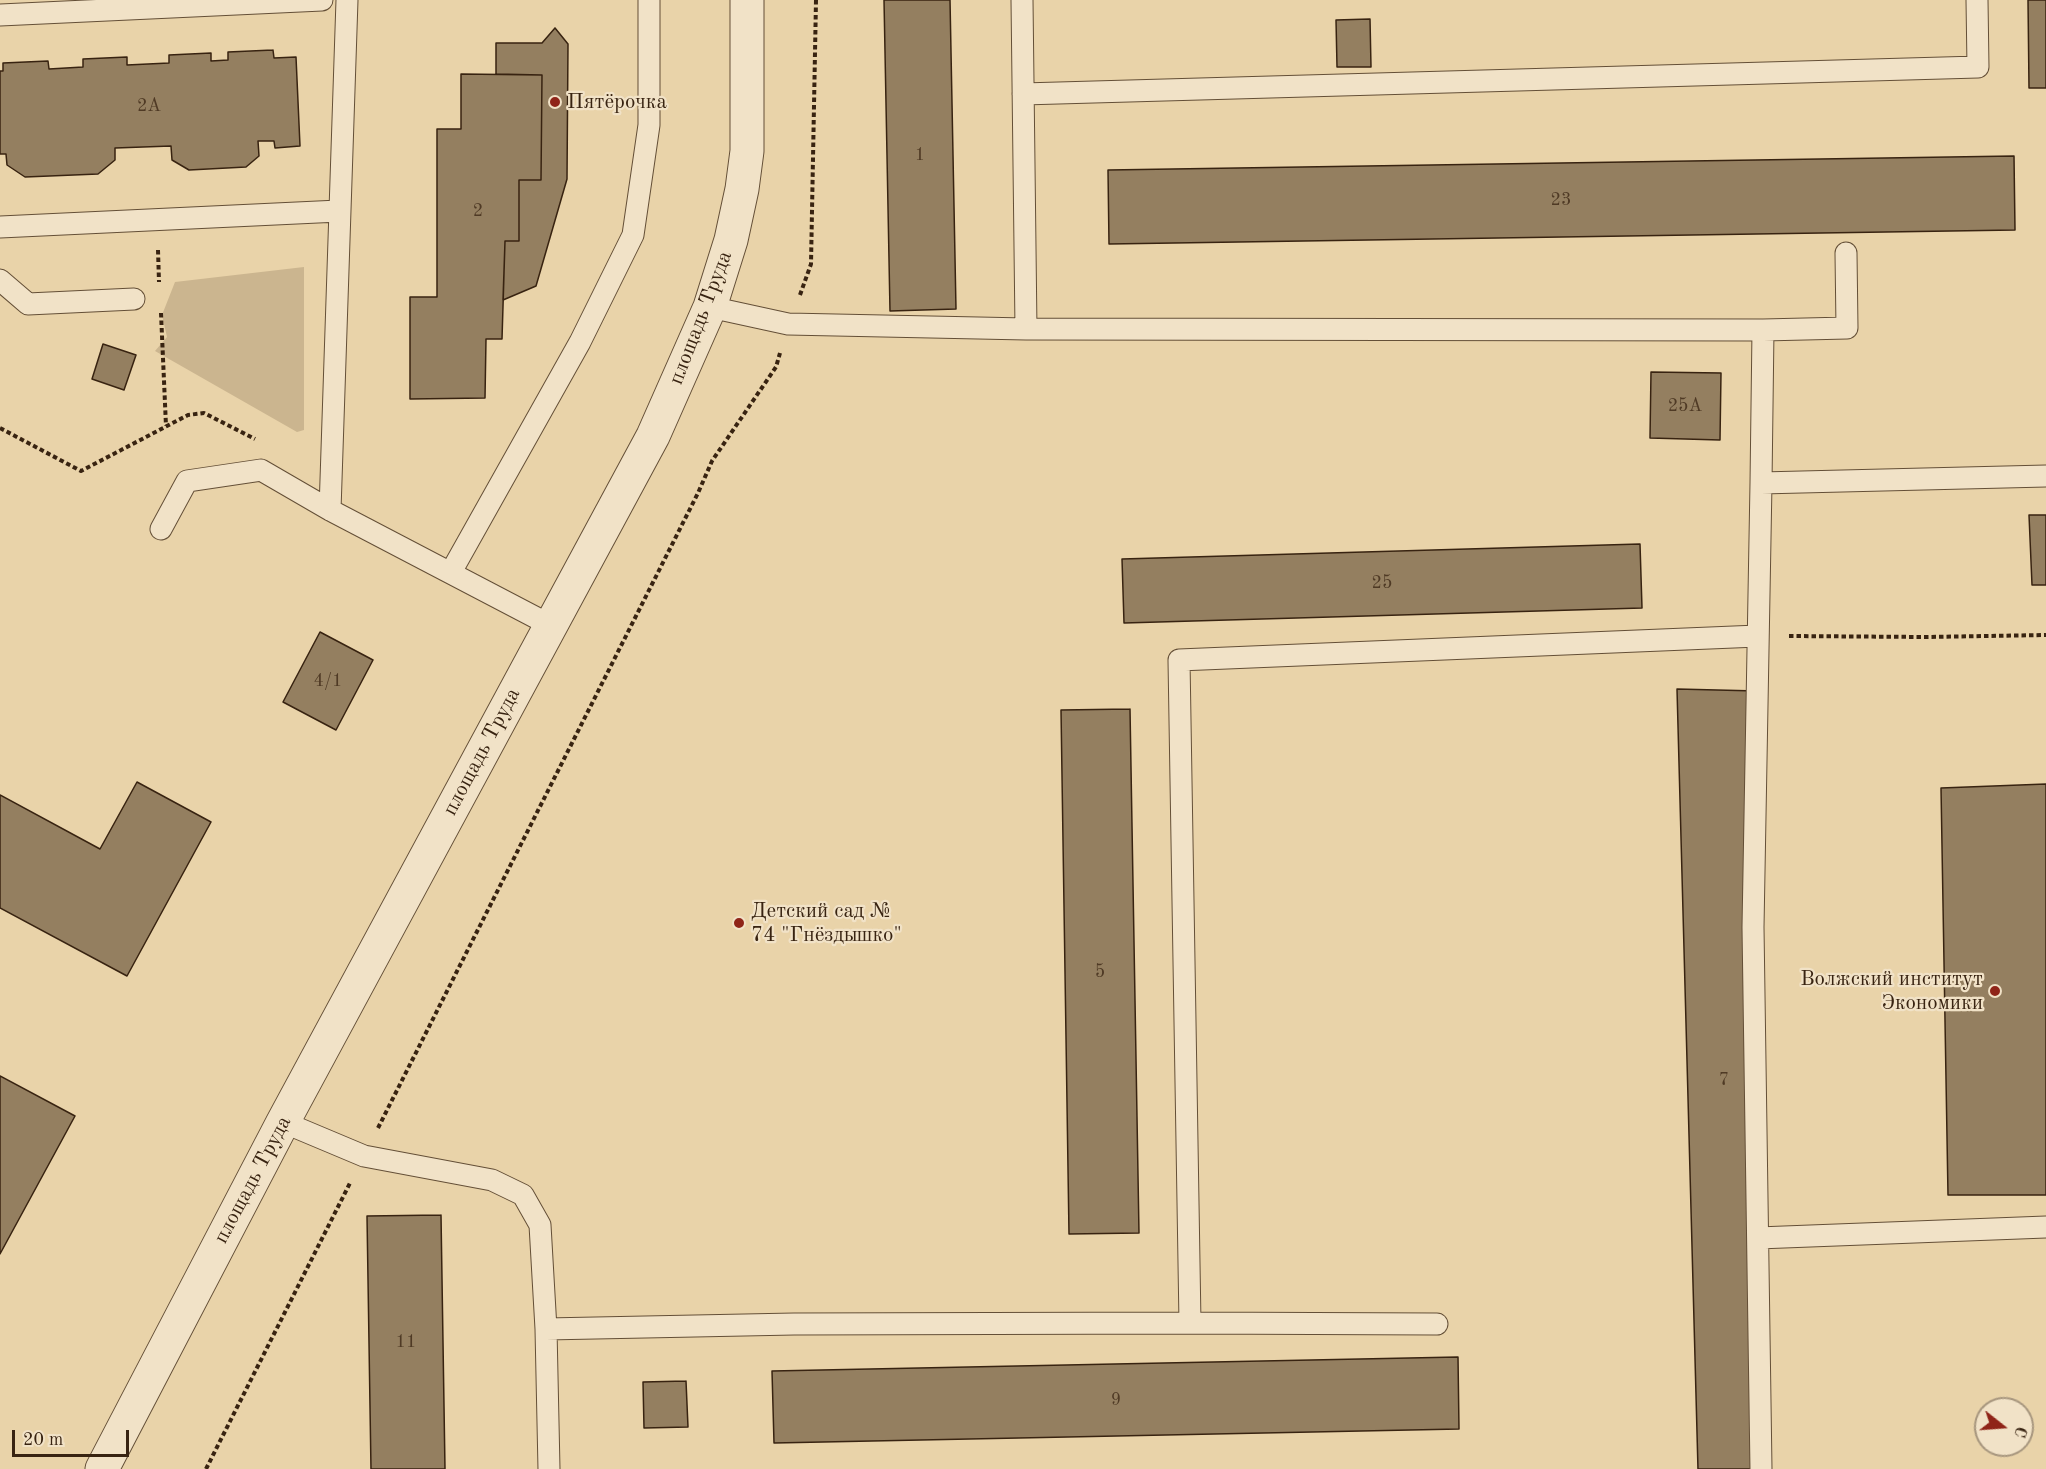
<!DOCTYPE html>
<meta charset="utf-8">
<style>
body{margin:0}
#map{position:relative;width:2046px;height:1469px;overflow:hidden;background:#e9d3a9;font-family:"Old Standard TT",serif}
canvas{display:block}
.north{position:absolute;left:1974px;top:1397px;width:60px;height:60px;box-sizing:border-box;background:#f1e2c7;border:2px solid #a7967e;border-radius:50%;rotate:107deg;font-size:16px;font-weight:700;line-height:24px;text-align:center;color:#382311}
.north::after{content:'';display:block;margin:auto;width:21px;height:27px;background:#8f2418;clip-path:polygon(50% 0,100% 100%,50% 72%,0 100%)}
.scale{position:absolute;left:12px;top:1430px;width:117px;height:27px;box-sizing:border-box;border:3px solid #382311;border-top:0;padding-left:8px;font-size:18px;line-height:21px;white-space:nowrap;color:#382311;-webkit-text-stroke:4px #f1e2c7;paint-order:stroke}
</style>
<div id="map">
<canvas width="2046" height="1469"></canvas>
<div class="north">С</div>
<div class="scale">20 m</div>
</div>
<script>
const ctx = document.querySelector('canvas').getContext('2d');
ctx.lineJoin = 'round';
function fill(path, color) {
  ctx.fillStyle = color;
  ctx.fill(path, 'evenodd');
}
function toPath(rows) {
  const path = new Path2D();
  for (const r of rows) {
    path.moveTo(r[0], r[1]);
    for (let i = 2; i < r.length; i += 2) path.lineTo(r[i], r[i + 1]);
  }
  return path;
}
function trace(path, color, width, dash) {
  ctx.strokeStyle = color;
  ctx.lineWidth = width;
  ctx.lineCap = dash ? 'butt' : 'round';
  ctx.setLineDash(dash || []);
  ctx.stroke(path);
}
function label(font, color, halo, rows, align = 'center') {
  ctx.font = font + ' "Old Standard TT",serif';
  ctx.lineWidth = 4.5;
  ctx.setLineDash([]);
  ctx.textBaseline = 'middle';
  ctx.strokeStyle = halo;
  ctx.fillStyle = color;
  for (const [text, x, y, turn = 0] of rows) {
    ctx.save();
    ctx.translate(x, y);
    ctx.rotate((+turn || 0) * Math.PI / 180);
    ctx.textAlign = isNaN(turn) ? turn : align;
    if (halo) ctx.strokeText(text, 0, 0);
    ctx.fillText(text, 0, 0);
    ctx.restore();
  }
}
const green = toPath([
 [304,267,304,430,297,432,155,351,167,337,162,315,175,282]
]);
const building = toPath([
 [884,0,950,0,956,309,890,311,884,0],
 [2028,0,2046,0,2046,88,2029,88,2028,0],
 [1370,19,1371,67,1337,67,1336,20,1370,19],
 [555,28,568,44,567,179,536,286,503,300,505,241,519,241,519,180,541,180,542,75,496,74,496,43,542,43,555,28],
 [273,50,274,58,296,57,300,146,275,148,274,141,258,141,259,156,246,167,189,170,172,160,171,146,115,148,115,160,98,174,25,177,7,165,6,154,0,154,0,71,3,71,3,63,48,61,49,69,83,67,83,59,127,57,127,65,169,63,169,55,211,53,211,61,228,60,228,52,273,50],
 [461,74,542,75,541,180,519,180,519,241,505,241,502,339,486,339,485,398,410,399,410,297,437,297,437,129,461,129,461,74],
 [2014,156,2015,230,1109,244,1108,170,2014,156],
 [103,344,136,355,124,390,92,379,103,344],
 [1651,372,1721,373,1720,440,1650,438,1651,372],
 [2029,515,2046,515,2046,585,2032,585,2029,515],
 [1640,544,1642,608,1124,623,1122,559,1640,544],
 [320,632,373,660,336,730,283,702,320,632],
 [1677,689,1757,691,1763,1469,1698,1469,1677,689],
 [1130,709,1139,1233,1069,1234,1061,710,1130,709],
 [137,782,211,822,127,976,0,908,0,795,100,849,137,782],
 [2046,784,2046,1195,1948,1195,1941,788,2046,784],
 [0,1076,75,1116,0,1254,0,1076],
 [441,1215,445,1469,371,1469,367,1216,441,1215],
 [1458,1357,1459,1429,774,1443,772,1371,1458,1357],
 [686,1381,688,1427,644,1428,643,1382,686,1381]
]);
const path = toPath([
 [158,250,159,282],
 [800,295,811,264,816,0],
 [161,313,166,426],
 [0,428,81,471,188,415,204,413,255,439],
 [1789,636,1924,637,2046,635],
 [378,1128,698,493,712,461,776,367,780,353],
 [206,1469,350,1183]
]);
const service = toPath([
 [1022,0,1026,329],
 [0,15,322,0],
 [1023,94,1978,67,1977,0],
 [0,227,339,211],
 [0,280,28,304,134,299],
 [710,307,788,324,1026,329,1763,330,1847,328,1846,253],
 [1763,330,1761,483,2046,476],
 [1761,483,1753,927,1761,1469],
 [330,510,347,0],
 [161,529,187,481,261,470,330,510,550,625],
 [451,572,580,342,633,235,649,125,649,0],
 [283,1122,364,1156,492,1180,523,1195,540,1225,546,1329,549,1469],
 [1758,1238,2046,1227],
 [1437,1324,1190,1323,1179,660,1758,636],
 [546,1329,794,1324,1190,1323]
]);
const minor = toPath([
 [102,1469,283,1122,653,436,710,307,731,240,742,189,747,151,747,0]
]);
const markers = [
 [555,102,6,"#8f2418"],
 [739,923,6,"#8f2418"],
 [1995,991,6,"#8f2418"]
];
const numberNames = [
 ["2А",149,106],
 ["1",920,155],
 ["23",1561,200],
 ["2",478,211],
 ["25А",1685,406],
 ["25",1382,583],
 ["4/1",328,681],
 ["5",1100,972],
 ["7",1724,1080],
 ["11",406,1342],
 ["9",1116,1400]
];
const poiNames = [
 ["Пятёрочка",567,102],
 ["Детский сад №",751,911],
 ["74 \"Гнёздышко\"",751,935],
 ["Волжский институт",1983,979,"right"],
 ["Экономики",1983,1003,"right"]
];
const streetNames = [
 ["площадь Труда",701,318,-69],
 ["площадь Труда",482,752,-62],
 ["площадь Труда",253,1180,-62]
];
fill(green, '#cbb58f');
fill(building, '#947f60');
trace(building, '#382311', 1.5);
trace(service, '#644f37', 23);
trace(minor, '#644f37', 35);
trace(path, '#382311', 4, [4.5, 3]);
trace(service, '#f1e2c7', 21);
trace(minor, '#f1e2c7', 33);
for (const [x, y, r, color] of markers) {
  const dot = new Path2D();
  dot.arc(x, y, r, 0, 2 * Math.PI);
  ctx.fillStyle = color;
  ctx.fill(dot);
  trace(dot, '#f1e2c7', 2);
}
label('18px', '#4f3a25', null, numberNames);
label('21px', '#382311', '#f1e2c7', poiNames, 'left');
label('21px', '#382311', '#f1e2c7', streetNames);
</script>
